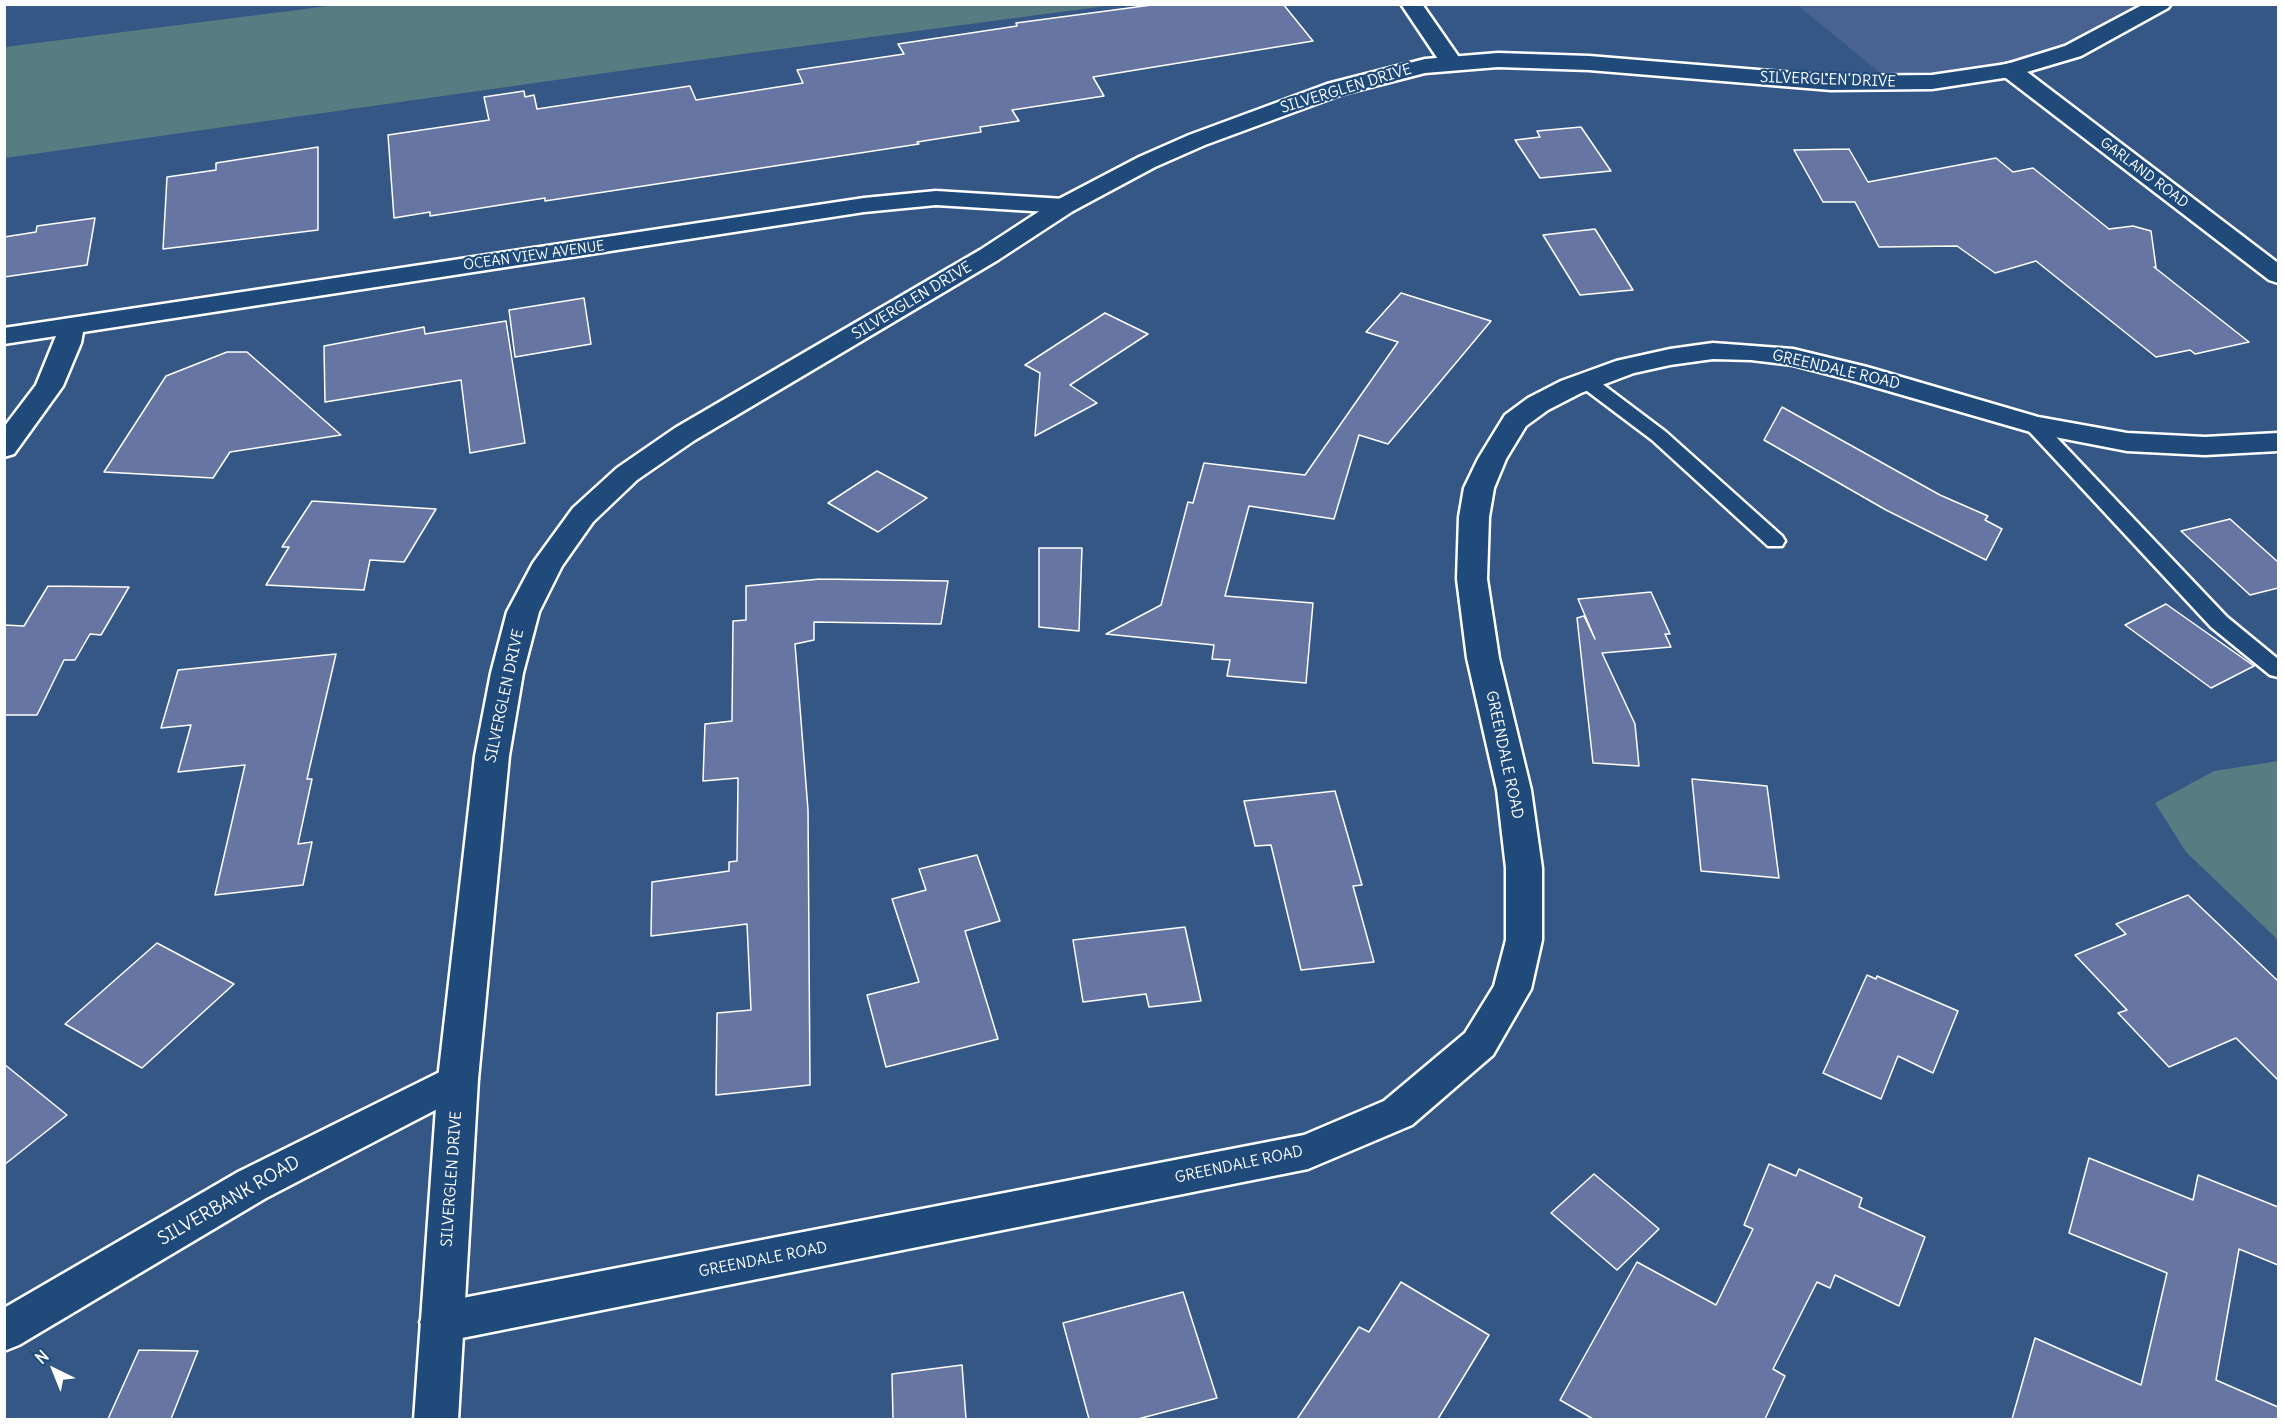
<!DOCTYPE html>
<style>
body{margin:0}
#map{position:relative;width:2283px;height:1424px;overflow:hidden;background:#355786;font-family:Delius,sans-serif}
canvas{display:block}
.frame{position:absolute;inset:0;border:6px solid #fff;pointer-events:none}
.north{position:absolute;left:24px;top:1340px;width:60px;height:60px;-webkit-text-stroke:4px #1f4a7a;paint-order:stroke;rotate:317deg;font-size:16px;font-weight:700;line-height:24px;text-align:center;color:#fff}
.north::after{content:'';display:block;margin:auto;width:21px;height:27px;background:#fff;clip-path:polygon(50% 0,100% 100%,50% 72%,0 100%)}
</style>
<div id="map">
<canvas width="2283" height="1424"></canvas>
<div class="frame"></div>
<div class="north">N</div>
</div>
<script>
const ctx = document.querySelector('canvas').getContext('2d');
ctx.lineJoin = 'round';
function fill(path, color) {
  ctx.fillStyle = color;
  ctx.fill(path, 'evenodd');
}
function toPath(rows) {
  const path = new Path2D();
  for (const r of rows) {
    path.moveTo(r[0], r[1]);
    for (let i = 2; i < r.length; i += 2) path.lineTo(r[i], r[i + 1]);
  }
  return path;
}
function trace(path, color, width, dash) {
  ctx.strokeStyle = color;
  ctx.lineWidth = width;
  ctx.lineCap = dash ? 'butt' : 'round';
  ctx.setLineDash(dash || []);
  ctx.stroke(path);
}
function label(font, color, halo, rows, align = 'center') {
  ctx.font = font + ' Delius,sans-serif';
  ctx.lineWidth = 4.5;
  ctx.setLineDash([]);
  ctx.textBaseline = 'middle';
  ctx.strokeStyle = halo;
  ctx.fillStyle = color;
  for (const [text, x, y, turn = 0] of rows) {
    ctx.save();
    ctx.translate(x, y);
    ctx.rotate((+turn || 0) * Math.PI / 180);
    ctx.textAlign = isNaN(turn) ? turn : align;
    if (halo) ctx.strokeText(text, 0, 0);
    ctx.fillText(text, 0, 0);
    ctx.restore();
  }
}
const built = toPath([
 [1797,5,2162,5,2040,63,1894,84]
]);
const green = toPath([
 [336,5,336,4,1113,5,683,62,5,158,5,47],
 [2278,761,2278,940,2186,852,2155,803,2214,771]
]);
const building = toPath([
 [1159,4,1283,4,1313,41,1093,77,1104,96,1012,110,1019,121,980,127,981,132,917,142,919,144,545,201,545,198,430,216,430,212,394,218,388,135,489,120,484,97,524,91,525,97,534,95,537,109,690,86,696,100,803,83,797,70,904,54,898,44,1017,26,1016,23,1159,4],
 [1581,127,1611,171,1540,178,1515,140,1540,137,1537,131,1581,127],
 [318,147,318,230,163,249,167,177,216,170,216,163,318,147],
 [1849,149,1868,182,1996,158,2013,172,2033,168,2109,229,2133,226,2151,231,2156,267,2154,267,2249,342,2195,354,2190,350,2156,357,2036,261,1995,273,1957,246,1879,247,1855,202,1823,202,1794,150,1849,149],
 [95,218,87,265,4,277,4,237,36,232,37,226,95,218],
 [1595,229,1633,290,1580,295,1543,235,1595,229],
 [1401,293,1491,321,1388,444,1359,435,1334,519,1249,506,1225,596,1313,603,1306,683,1227,676,1230,660,1212,659,1214,645,1106,634,1161,605,1188,502,1193,503,1204,463,1305,475,1398,342,1366,332,1401,293],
 [584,298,591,344,515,357,509,310,584,298],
 [1105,313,1148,334,1070,385,1097,403,1035,436,1040,373,1025,365,1105,313],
 [506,321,525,443,470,453,461,380,325,402,324,346,424,327,425,334,506,321],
 [227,352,247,352,341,435,230,452,213,478,104,472,166,376,227,352],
 [1782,407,1940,495,1988,516,1985,520,2002,529,1986,560,1886,510,1764,440,1782,407],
 [877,471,927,498,878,532,828,503,877,471],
 [312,501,436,509,404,562,370,560,364,590,266,585,289,547,282,547,312,501],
 [2230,519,2278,562,2278,588,2250,595,2181,531,2230,519],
 [1039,548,1082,548,1079,631,1039,627,1039,548],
 [820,579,948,581,941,624,814,622,814,640,795,644,808,810,810,1085,716,1095,717,1013,751,1010,747,924,651,936,652,882,729,871,729,862,737,861,738,778,703,781,705,724,732,721,733,621,746,620,746,586,820,579],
 [48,586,129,587,101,635,90,634,75,660,64,660,37,715,4,715,4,625,24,626,48,586],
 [1651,592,1670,634,1665,634,1671,647,1602,653,1635,724,1639,766,1593,763,1577,618,1584,616,1595,639,1578,599,1651,592],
 [2166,604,2254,666,2211,688,2125,625,2166,604],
 [336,654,307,779,312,779,298,844,312,842,303,885,215,895,245,765,178,772,191,725,161,728,178,670,336,654],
 [1692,779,1767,786,1779,878,1701,871,1692,779],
 [1335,791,1362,885,1353,886,1374,962,1301,970,1271,845,1255,846,1244,801,1335,791],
 [977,855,1000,921,965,931,998,1039,886,1067,867,995,919,982,892,899,926,890,919,869,977,855],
 [2188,895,2278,981,2278,1080,2236,1038,2169,1067,2118,1013,2127,1010,2075,955,2126,934,2116,924,2188,895],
 [1185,927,1201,1001,1149,1007,1146,994,1083,1002,1073,940,1185,927],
 [157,943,234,984,142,1068,65,1024,157,943],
 [1867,975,1876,979,1877,976,1958,1011,1933,1073,1898,1056,1881,1099,1823,1073,1867,975],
 [4,1064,67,1115,4,1165,4,1064],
 [2089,1158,2193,1200,2198,1175,2278,1207,2278,1265,2239,1249,2216,1380,2278,1407,2278,1419,2012,1419,2035,1338,2141,1385,2167,1273,2069,1233,2089,1158],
 [1769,1164,1796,1176,1799,1169,1862,1198,1859,1207,1925,1237,1899,1306,1835,1275,1830,1288,1817,1282,1773,1369,1785,1376,1765,1419,1593,1419,1560,1400,1637,1262,1716,1305,1753,1229,1744,1225,1769,1164],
 [1594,1174,1659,1229,1617,1270,1551,1213,1594,1174],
 [1401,1282,1489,1335,1438,1419,1297,1419,1359,1327,1369,1332,1401,1282],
 [1183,1292,1217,1398,1138,1419,1089,1419,1063,1323,1183,1292],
 [139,1350,198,1351,171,1419,108,1419,139,1350],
 [962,1365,966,1419,893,1419,892,1374,962,1365]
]);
const service = toPath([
 [1586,375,1593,377,1666,432,1782,536,1785,541,1782,546,1768,546,1652,440,1579,385,1577,381,1579,377,1586,375],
 [2034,419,2041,421,2227,617,2278,659,2278,677,2270,675,2211,627,2027,429,2024,425,2027,421,2034,419]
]);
const minor = toPath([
 [1401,4,1422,4,1463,63,1460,68,1444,68,1401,4],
 [2010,63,2018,65,2278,263,2278,283,2269,280,2002,75,1999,70,2002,65,2010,63],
 [936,191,1064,199,1073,201,1076,206,1073,211,1064,213,936,205,864,212,83,332,81,343,63,386,14,454,4,457,4,427,36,385,56,336,4,344,4,328,864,198,936,191],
 [1713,343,1793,349,1867,367,2038,417,2127,433,2205,437,2278,433,2278,451,2205,455,2127,451,2034,433,1847,379,1793,365,1751,360,1713,359,1670,365,1634,373,1581,393,1548,410,1526,426,1506,459,1494,488,1489,517,1487,579,1499,658,1531,790,1542,868,1542,940,1531,989,1493,1055,1412,1125,1308,1169,442,1342,427,1336,420,1322,427,1308,442,1302,1304,1135,1384,1101,1465,1033,1494,986,1506,940,1506,868,1497,790,1467,658,1457,579,1459,517,1464,488,1478,459,1505,415,1528,398,1561,381,1616,361,1670,349,1713,343],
 [458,1063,472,1067,478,1079,472,1091,266,1198,19,1345,4,1351,4,1308,238,1172,458,1063]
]);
const tertiary = toPath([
 [2144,4,2171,4,2168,8,2081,56,2010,77,1932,89,1831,90,1589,70,1498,67,1425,73,1343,94,1205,145,1155,167,1073,211,998,260,695,440,637,480,593,522,562,566,539,612,523,673,509,756,478,1079,458,1420,414,1420,438,1079,475,756,491,673,507,612,533,563,573,508,617,468,675,428,980,250,1055,201,1139,157,1189,135,1327,84,1425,59,1498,53,1589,56,1831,76,1932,75,2007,64,2065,46,2144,4]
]);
const farStreetnames = [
 ["GARLAND ROAD",2144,173,37],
 ["OCEAN VIEW AVENUE",534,256,-8]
];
const streetNames = [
 ["SILVERGLEN DRIVE",1828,80,2],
 ["SILVERGLEN DRIVE",1346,89,-17],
 ["SILVERGLEN DRIVE",912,301,-31],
 ["GREENDALE ROAD",1836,370,13],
 ["SILVERGLEN DRIVE",505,696,-78],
 ["GREENDALE ROAD",1504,755,78],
 ["GREENDALE ROAD",1239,1165,-12],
 ["SILVERGLEN DRIVE",452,1179,-86],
 ["GREENDALE ROAD",763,1260,-11]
];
const nearStreetnames = [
 ["SILVERBANK ROAD",229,1201,-30]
];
fill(built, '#486391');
fill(green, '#577c82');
fill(building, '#6775a3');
trace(building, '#fff', 1.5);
trace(service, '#fff', 5);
trace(minor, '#fff', 5);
trace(tertiary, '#fff', 5);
fill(service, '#1f4a7a');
fill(minor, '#1f4a7a');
fill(tertiary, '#1f4a7a');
label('14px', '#fff', '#1f4a7a', farStreetnames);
label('15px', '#fff', '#1f4a7a', streetNames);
label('18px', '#fff', '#1f4a7a', nearStreetnames);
</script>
